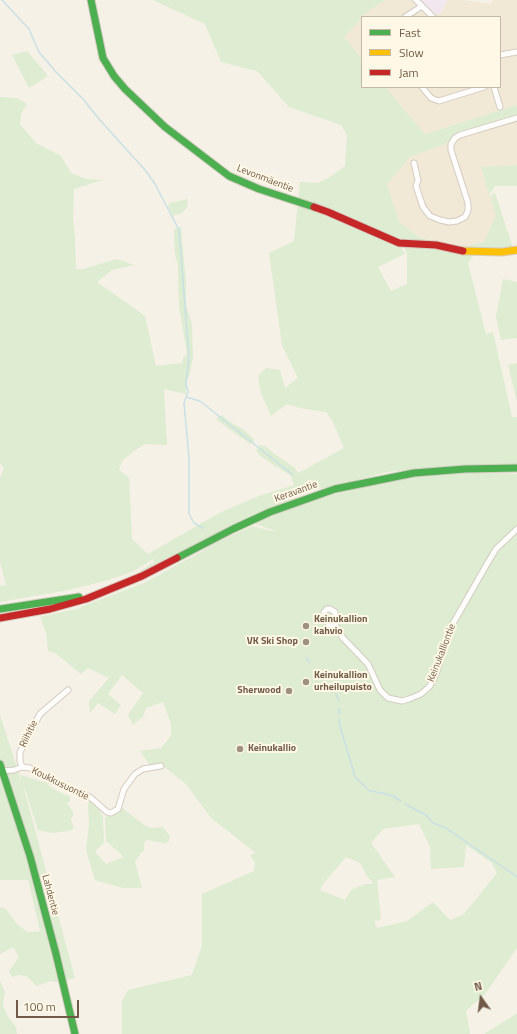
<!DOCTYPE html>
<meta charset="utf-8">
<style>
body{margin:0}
#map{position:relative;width:517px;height:1034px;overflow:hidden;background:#f5f1e6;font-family:"Titillium Web",sans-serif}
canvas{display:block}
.legend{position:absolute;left:361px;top:16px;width:140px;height:72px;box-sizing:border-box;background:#fff8e6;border:1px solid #c6b9a7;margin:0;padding:5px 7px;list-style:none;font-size:12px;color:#715b48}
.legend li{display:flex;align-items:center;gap:8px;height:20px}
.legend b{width:20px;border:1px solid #c6b9a7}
.north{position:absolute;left:461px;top:978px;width:40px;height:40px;-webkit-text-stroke:3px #fff8e6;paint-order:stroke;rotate:346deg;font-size:11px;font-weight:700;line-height:16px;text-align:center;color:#715b48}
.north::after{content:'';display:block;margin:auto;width:14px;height:18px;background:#715b48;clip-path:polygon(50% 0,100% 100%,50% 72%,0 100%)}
.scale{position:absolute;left:16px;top:1000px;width:63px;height:18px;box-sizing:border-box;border:2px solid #715b48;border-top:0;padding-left:5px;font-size:12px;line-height:14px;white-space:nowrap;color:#715b48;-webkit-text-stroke:3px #fff8e6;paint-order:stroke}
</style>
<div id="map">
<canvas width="517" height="1034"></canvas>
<ul class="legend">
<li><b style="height:5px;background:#4caf50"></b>Fast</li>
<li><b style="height:5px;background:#ffc107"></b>Slow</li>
<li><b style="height:5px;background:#c62828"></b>Jam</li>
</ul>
<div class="north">N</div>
<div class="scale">100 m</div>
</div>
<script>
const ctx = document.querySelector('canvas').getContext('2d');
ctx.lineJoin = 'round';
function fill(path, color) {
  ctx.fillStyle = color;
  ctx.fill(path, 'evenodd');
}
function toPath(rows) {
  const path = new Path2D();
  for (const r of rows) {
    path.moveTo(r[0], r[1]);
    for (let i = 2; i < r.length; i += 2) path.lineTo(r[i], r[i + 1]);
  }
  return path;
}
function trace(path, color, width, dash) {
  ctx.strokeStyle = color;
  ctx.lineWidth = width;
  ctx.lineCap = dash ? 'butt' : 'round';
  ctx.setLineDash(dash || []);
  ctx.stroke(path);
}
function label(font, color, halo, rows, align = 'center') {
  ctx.font = font + ' "Titillium Web",sans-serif';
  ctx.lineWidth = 4;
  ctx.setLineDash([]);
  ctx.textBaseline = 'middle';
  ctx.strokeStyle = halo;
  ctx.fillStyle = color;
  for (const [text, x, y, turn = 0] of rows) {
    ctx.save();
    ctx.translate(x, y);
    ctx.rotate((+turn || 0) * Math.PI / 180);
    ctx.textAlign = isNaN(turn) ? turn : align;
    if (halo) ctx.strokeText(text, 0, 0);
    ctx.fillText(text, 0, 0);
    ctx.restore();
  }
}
const residential = toPath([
 [385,0,420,0,435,14,441,13,448,0,464,0,490,4,493,0,517,0,517,105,425,134,385,87,500,87,500,17,362,17,362,59,344,37,355,26,364,14],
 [514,116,517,116,517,165,481,167,496,215,484,242,463,247,422,238,399,222,387,184,410,157,445,144,452,137,459,133]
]);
const education = toPath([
 [420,0,448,0,440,13,435,14]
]);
const green = toPath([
 [153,0,385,0,364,14,355,26,344,37,362,59,362,87,385,87,425,134,517,105,517,116,459,133,452,137,445,144,410,157,387,184,399,222,421,238,463,247,484,242,496,215,490,196,495,193,513,248,501,251,461,250,435,244,399,242,397,244,399,244,405,254,378,267,391,291,407,284,407,253,402,244,436,246,461,252,475,253,468,263,486,334,493,332,512,417,517,417,517,464,460,465,387,472,336,486,313,490,242,521,137,575,136,574,154,562,153,559,132,572,105,581,64,591,0,602,0,586,6,585,0,562,0,478,4,469,0,463,0,97,17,98,27,104,21,114,20,124,36,143,61,156,71,173,86,179,102,180,74,189,73,218,75,238,76,269,83,269,117,259,134,265,112,270,97,282,145,316,156,366,182,363,183,358,187,353,179,307,178,265,175,255,174,229,181,227,186,283,186,304,192,325,193,357,190,373,186,384,186,394,164,389,167,445,145,444,134,451,122,461,119,470,129,478,132,539,148,554,221,512,259,496,294,485,291,476,260,456,256,450,260,445,265,446,276,455,295,468,298,473,344,448,333,422,326,412,300,408,287,404,271,416,261,393,258,376,266,368,280,370,285,388,298,378,282,345,269,253,294,241,300,182,318,183,330,177,345,166,347,135,341,125,289,107,257,71,221,62,205,24],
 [27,51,48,76,29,88,12,55],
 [517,165,517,186,495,186,489,195,481,167],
 [188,199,187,208,180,214,173,216,168,207,170,203],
 [503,279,517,282,517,338,501,340,496,317],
 [517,363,517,401,508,365],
 [223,415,226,419,245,431,254,439,254,442,250,444,217,420,217,417],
 [487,472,517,474,517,948,485,994,466,1011,470,1034,122,1034,122,1001,128,990,192,975,202,945,202,894,254,871,255,863,250,855,256,853,211,818,186,784,163,766,150,766,140,751,161,748,171,736,171,724,163,702,146,708,143,717,133,725,128,715,143,693,122,675,108,694,121,705,115,714,98,703,90,713,89,701,109,678,88,668,81,674,55,653,48,651,46,633,40,617,76,609,146,582,199,553,217,542,252,526,271,531,276,531,256,524,255,522,307,501,388,481,419,476],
 [419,824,430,847,431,869,464,867,466,845,492,863,497,873,464,914,450,920,433,902,407,921,377,928,374,921,381,920,377,880,395,877,371,843,383,829],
 [346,857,360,863,368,878,372,881,373,884,365,884,351,890,345,900,320,890,323,884],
 [0,715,21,780,21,775,46,783,52,788,70,797,70,801,67,803,73,812,73,816,71,819,74,828,69,831,52,833,38,830,25,789,23,785,75,978,55,982,51,981,37,986,26,976,18,975,12,977,9,971,19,957,13,947,0,954,0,956,0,907,6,909,17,924,27,932,34,932,40,931,28,880,0,880],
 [89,799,99,809,103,817,104,843,96,850,96,853,106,864,124,857,106,841,105,817,116,813,121,807,144,825,152,828,163,827,170,836,169,841,165,843,147,840,144,843,144,851,141,853,135,862,142,888,123,888,95,880,86,850,89,823,88,806],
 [0,981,5,992,3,1005,8,1017,16,1027,17,1034,0,1034],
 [516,1014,517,1014,517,1034,484,1034]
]);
const stream = toPath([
 [2,0,29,29,39,52,56,72,83,99,99,119,145,170,155,184,179,230,189,358,186,384,188,392,184,403,189,458,189,514,194,523,203,528],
 [186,397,200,401,293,475],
 [306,658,310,663],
 [336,694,339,701],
 [339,709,339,714],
 [339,719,340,726,355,777,370,791,382,793,393,796,401,801],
 [405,804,426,815,433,823,446,828,517,877]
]);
const street = toPath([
 [416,0,422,6],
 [405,17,422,6,433,17],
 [500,55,517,52],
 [422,87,431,98,439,101,484,87],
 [494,87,500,107],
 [414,163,418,180,416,186,423,207,430,216,440,220,449,222,457,221,465,217,468,211,468,203,451,150,451,144,455,138,460,135,517,118],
 [336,628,335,612,330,609,327,609,324,612,324,615,327,622,332,627,336,628,343,638,368,664,380,690,388,698,402,701,409,699,421,694,430,686,436,674,451,627,487,564,496,549,517,529],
 [22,767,20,761,20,752,40,714,68,690],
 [0,771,14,770,22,767,30,768,49,780,90,797,107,812,111,813,118,809,124,789,135,774,143,769,161,766]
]);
const fast = toPath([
 [91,0,103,58,114,76,125,89,165,127,229,176,259,189,314,207],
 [177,558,233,529,270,512,335,489,414,473,465,469,517,468],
 [0,609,79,597],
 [0,764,30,856,56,954,75,1034]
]);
const slow = toPath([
 [463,251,502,252,517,250]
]);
const jam = toPath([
 [314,207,328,212,399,243,436,245,463,251],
 [0,618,50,609,86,599,142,576,177,558]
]);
const markers = [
 [306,626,4,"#9f907f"],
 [306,642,4,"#9f907f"],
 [306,682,4,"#9f907f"],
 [289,691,4,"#9f907f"],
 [240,749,4,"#9f907f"]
];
const streetNames = [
 ["Levonmäentie",265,179,21],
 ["Keravantie",296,492,-20],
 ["Keinukalliontie",442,653,-69],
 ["Riihitie",29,734,-64],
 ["Koukkusuontie",60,784,26],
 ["Lahdentie",50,895,75]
];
const poiNames = [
 ["Keinukallion",314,620],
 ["kahvio",314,632],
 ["VK Ski Shop",298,642,"right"],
 ["Keinukallion",314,676],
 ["urheilupuisto",314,688],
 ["Sherwood",281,691,"right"],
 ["Keinukallio",248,749]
];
fill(residential, '#f1e8d6');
fill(education, '#f2e6ef');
fill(green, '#deecd1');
trace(stream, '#c9e0e5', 1.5);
trace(street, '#d3ccc2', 7);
trace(fast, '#d6cdc3', 9);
trace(slow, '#d6cdc3', 9);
trace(jam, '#d6cdc3', 9);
trace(street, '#fefdfb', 5);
trace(fast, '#4caf50', 7);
trace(slow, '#ffc107', 7);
trace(jam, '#c62828', 7);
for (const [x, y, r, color] of markers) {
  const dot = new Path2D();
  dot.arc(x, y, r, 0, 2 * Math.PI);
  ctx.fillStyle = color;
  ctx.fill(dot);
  trace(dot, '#fff8e6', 1.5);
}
label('10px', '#715b48', '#fff8e6', streetNames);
label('bold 10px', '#715b48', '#fff8e6', poiNames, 'left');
</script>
